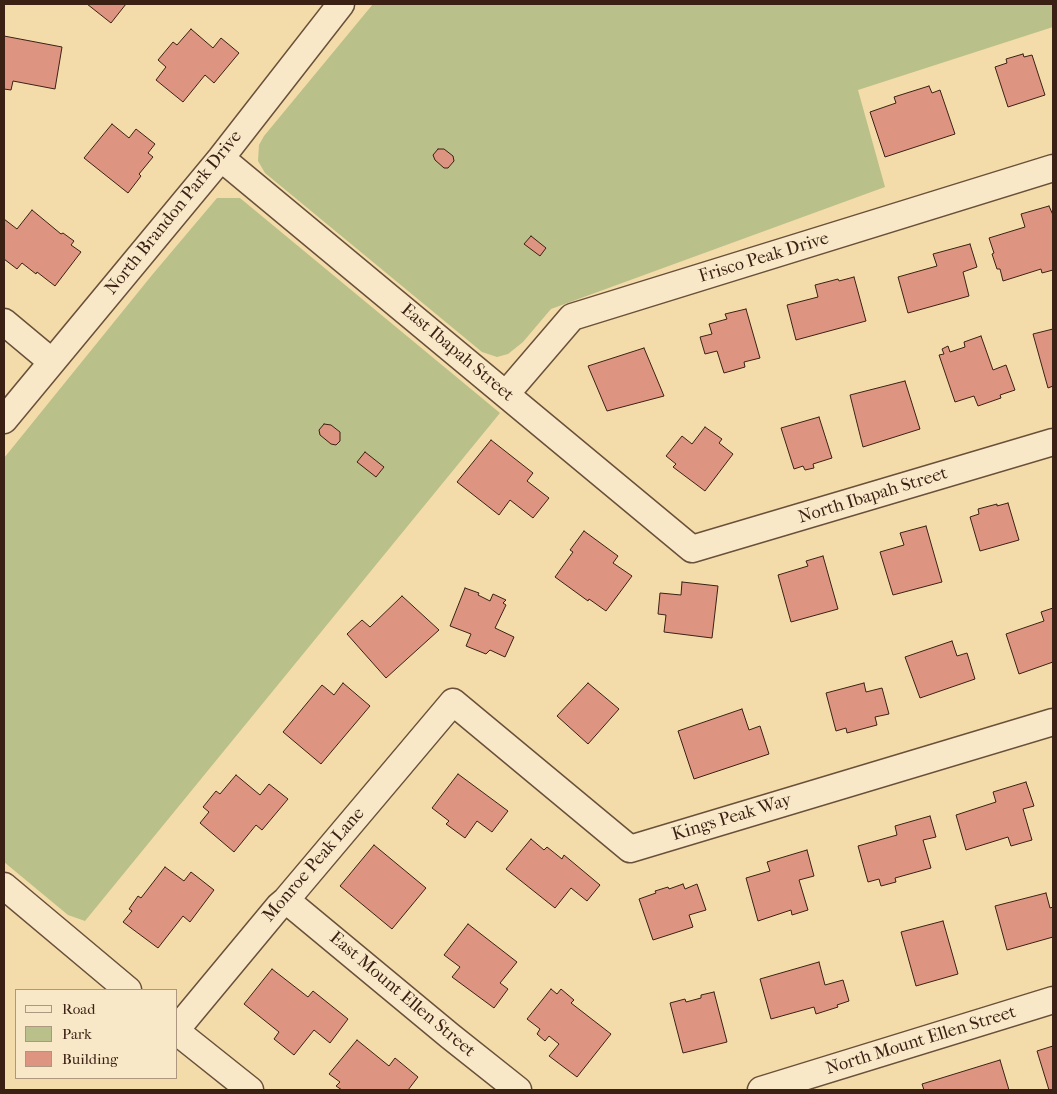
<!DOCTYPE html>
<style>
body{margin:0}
#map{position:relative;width:1057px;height:1094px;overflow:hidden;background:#f4dcaa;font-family:"IM FELL French Canon",serif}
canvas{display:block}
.frame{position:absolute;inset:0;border:5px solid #3b2114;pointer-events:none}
.legend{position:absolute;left:15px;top:989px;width:162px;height:90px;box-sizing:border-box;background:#f8e8c8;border:1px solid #ac9880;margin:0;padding:6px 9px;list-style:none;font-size:15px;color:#3b2114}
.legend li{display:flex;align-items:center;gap:10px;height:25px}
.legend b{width:25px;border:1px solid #ac9880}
</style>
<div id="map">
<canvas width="1057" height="1094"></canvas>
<div class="frame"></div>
<ul class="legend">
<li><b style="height:6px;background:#f8e8c8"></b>Road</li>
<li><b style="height:14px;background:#bac089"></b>Park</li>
<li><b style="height:14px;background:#dd9480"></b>Building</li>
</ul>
</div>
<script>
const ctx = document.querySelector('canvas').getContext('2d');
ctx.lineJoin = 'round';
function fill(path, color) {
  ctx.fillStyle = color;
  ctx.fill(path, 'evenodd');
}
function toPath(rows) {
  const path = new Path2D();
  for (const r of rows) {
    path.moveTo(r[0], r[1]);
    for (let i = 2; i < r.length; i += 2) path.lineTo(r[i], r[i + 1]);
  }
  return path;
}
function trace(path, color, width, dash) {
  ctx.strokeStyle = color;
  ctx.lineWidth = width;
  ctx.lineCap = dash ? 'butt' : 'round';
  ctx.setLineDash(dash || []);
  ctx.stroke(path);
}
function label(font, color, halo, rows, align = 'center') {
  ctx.font = font + ' "IM FELL French Canon",serif';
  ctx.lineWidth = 5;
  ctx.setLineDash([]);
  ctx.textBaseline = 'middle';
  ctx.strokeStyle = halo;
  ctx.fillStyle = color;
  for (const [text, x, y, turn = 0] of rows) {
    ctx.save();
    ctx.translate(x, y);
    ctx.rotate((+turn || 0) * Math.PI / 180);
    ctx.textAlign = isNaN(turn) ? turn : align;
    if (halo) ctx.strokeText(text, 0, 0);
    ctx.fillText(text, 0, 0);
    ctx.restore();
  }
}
const green = toPath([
 [373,4,1053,4,1053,27,858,90,885,187,551,309,523,342,508,354,497,357,482,352,265,173,258,161,259,145,264,136],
 [217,198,240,198,500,413,85,921,68,915,4,862,4,458,152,275]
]);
const building = toPath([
 [87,4,126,4,111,23,87,4],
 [191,29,213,48,221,38,239,53,214,83,205,75,183,102,156,80,166,67,158,60,173,42,177,45,191,29],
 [4,36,62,47,55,89,13,81,11,90,4,89,4,36],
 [1023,54,1024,57,1032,55,1045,95,1008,107,995,67,1007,63,1006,59,1023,54],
 [929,86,932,93,940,90,955,134,885,157,870,112,896,103,894,97,929,86],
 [112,124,129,138,136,129,155,144,148,153,153,157,139,174,141,176,128,193,84,158,112,124],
 [438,149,444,149,453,156,454,161,448,168,444,168,435,160,433,155,438,149],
 [1049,206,1053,215,1053,270,1042,273,1041,269,1003,281,1000,269,997,269,992,254,994,253,989,238,1025,227,1021,214,1049,206],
 [32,210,61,234,63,233,74,241,71,245,81,252,55,286,37,272,36,274,22,263,17,269,4,259,4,219,17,229,32,210],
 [531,236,546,248,540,256,524,244,531,236],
 [970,244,977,267,963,272,969,296,908,313,898,277,937,266,933,254,970,244],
 [854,277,866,321,796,340,787,305,818,297,815,285,838,279,839,281,854,277],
 [746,309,760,358,744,362,745,367,724,373,717,351,705,354,700,337,712,334,709,324,727,319,725,314,746,309],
 [1053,329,1053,386,1048,388,1033,334,1053,329],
 [981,336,993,370,1006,365,1015,390,1000,395,1001,398,978,406,974,396,955,402,939,355,944,354,942,349,948,346,950,352,965,347,964,342,981,336],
 [644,348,664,396,607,411,588,366,644,348],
 [905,381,920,429,863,447,850,395,905,381],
 [819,417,832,458,813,464,814,468,805,470,803,466,794,469,781,428,819,417],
 [324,424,331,425,340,432,340,441,336,445,331,444,320,435,319,430,324,424],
 [705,427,722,439,719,443,733,454,705,491,673,467,676,464,666,456,682,436,692,444,705,427],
 [491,440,533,473,527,481,549,498,533,518,510,500,499,515,457,482,491,440],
 [365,452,384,467,376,477,357,462,365,452],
 [1008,503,1019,540,980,551,970,517,979,514,978,509,997,504,997,506,1008,503],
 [926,526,942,582,893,595,880,552,904,545,900,533,926,526],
 [584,531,618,556,613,563,632,576,606,611,589,599,588,601,555,577,573,552,570,550,584,531],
 [823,556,838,609,791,622,778,575,808,566,806,561,823,556],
 [682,582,718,586,712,638,664,632,666,615,658,614,660,593,681,595,682,582],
 [465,588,479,593,478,595,490,601,493,594,506,600,503,603,506,605,495,628,514,637,505,657,490,650,486,654,466,646,471,634,450,626,465,588],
 [402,596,439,630,386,678,347,634,362,620,370,627,402,596],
 [1053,608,1053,662,1019,674,1006,634,1044,621,1041,612,1053,608],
 [952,641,957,656,967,653,975,679,920,698,905,657,952,641],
 [343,683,370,706,321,764,283,732,322,685,334,695,343,683],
 [588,683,619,709,588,744,557,716,588,683],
 [864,683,866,692,882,688,889,714,875,717,877,725,847,733,846,728,836,731,826,693,864,683],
 [742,709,749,730,760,726,769,754,694,779,678,731,742,709],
 [458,774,508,811,492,832,477,821,465,838,446,824,449,821,432,808,458,774],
 [236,775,260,795,269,784,288,799,262,830,256,825,234,852,200,823,209,812,203,807,216,791,220,794,236,775],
 [1026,782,1034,806,1023,809,1032,840,1011,846,1008,837,966,850,956,815,996,802,993,792,1026,782],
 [930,816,936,837,923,840,931,868,895,878,896,882,881,886,879,879,868,882,858,846,897,835,895,826,930,816],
 [531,839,544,850,547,847,562,859,564,855,600,885,587,901,571,888,555,908,506,869,531,839],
 [374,845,426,888,392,929,340,886,374,845],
 [807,850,814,876,799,880,808,910,792,915,791,910,758,921,746,878,770,871,767,862,807,850],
 [165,867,184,881,191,872,214,890,190,922,183,916,158,948,123,922,132,911,129,909,138,896,141,898,165,867],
 [683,884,685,889,697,884,706,910,689,915,693,927,653,940,639,899,656,893,655,891,668,887,669,889,683,884],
 [1046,893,1050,908,1053,907,1053,937,1007,950,995,906,1046,893],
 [943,921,958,974,916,986,901,932,943,921],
 [468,924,517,962,500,983,508,989,494,1008,452,977,460,967,444,955,468,924],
 [819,962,825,985,843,980,849,1001,837,1005,838,1007,816,1014,814,1007,771,1019,760,979,819,962],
 [272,969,308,997,313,991,348,1019,330,1043,314,1030,294,1055,274,1039,279,1032,244,1004,272,969],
 [551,989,557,994,561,989,574,1000,571,1003,611,1034,577,1077,549,1056,559,1044,549,1036,545,1041,537,1034,540,1029,527,1019,551,989],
 [714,992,727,1042,683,1053,670,1003,685,999,686,1002,701,998,701,995,714,992],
 [357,1040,389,1066,395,1058,418,1077,408,1090,342,1090,336,1086,340,1082,329,1074,357,1040],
 [1053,1046,1053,1090,1049,1090,1037,1051,1053,1046],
 [1000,1060,1009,1090,924,1090,922,1084,1000,1060]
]);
const minor = toPath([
 [221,158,692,549,1053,442],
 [4,322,52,362],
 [506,394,572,317,1053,168],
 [4,420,221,158,341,4],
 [4,886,128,990],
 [286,900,450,1036,518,1090],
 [176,1030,279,906,286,900,453,702,630,849,1053,722],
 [176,1031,250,1090],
 [761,1090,1053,1000]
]);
const streetNames = [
 ["North Brandon Park Drive",174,213,-51],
 ["Frisco Peak Drive",764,258,-17],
 ["East Ibapah Street",457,353,40],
 ["North Ibapah Street",873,496,-17],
 ["Kings Peak Way",732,818,-17],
 ["Monroe Peak Lane",314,865,-49],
 ["East Mount Ellen Street",402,995,40],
 ["North Mount Ellen Street",921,1041,-17]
];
fill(green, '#bac089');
fill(building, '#dd9480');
trace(building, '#3b2114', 1);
trace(minor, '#69503a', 29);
trace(minor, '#f8e8c8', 26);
label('18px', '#3b2114', '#f8e8c8', streetNames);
</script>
